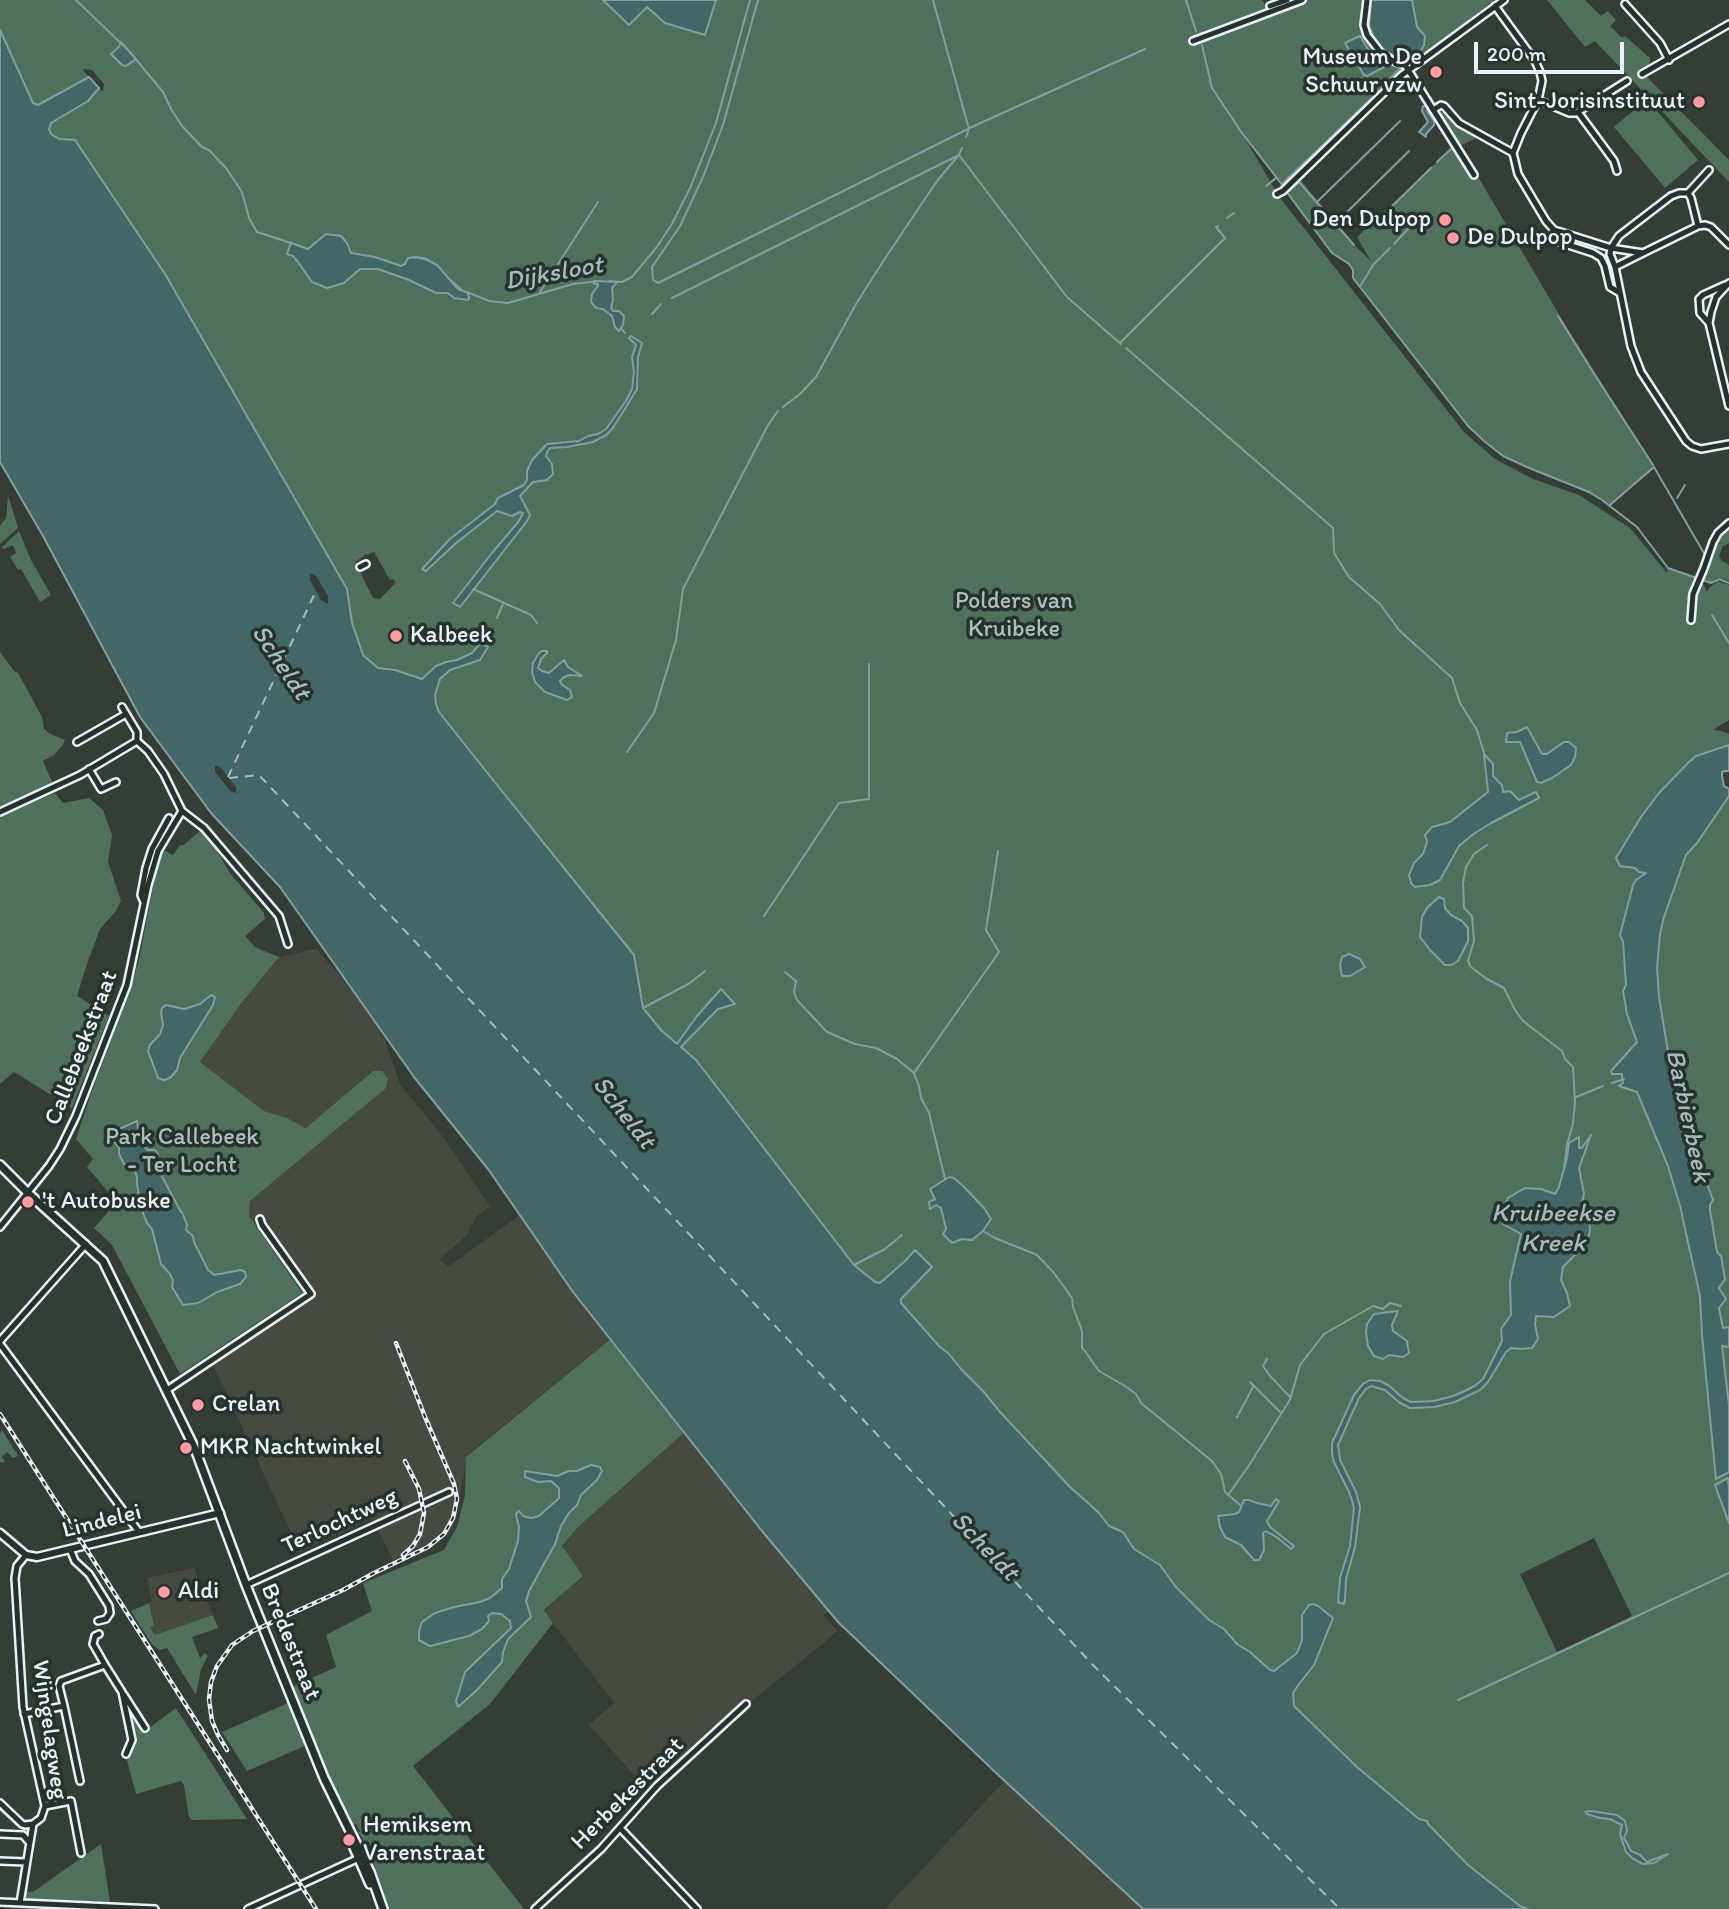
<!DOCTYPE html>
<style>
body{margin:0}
#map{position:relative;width:1729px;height:1909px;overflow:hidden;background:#343e35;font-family:Itim,sans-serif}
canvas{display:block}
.scale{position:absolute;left:1474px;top:42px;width:150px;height:32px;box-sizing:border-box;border:4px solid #e8f1f8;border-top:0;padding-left:9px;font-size:21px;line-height:24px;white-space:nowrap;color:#e8f1f8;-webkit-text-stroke:5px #26332d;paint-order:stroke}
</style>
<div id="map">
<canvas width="1729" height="1909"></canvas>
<div class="scale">200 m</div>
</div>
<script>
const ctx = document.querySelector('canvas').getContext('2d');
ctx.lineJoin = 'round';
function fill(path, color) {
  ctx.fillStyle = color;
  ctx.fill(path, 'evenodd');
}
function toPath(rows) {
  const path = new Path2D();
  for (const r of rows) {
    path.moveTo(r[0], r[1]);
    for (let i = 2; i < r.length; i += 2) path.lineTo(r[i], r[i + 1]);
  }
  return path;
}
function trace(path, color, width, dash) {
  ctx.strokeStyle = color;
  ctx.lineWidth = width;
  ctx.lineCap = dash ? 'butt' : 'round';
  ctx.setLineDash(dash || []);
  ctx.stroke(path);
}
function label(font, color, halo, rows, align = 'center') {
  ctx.font = font + ' Itim,sans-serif';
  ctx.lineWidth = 7;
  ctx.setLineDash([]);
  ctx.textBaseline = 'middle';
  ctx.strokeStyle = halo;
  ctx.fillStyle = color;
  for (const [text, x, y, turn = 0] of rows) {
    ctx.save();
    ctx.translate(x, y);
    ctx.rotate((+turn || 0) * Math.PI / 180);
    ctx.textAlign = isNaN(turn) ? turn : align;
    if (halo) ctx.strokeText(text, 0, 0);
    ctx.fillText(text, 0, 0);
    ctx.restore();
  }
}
const built = toPath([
 [316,949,345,981,383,1034,400,1084,443,1137,490,1206,476,1217,467,1235,440,1259,448,1267,521,1214,612,1338,467,1455,456,1519,449,1533,393,1560,372,1518,300,1552,209,1356,302,1293,249,1216,250,1201,386,1088,372,1071,307,1128,287,1118,264,1111,200,1062,240,1005,279,957],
 [687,1430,848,1596,824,1615,837,1631,825,1642,645,1787,589,1725,614,1703,544,1611,583,1576,561,1547,578,1527],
 [194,1568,213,1615,155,1635,150,1628,154,1624,149,1603,152,1601,147,1578],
 [1009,1776,1165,1909,885,1909]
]);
const green = toPath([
 [0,0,1262,0,1269,10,1295,0,1494,0,1416,61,1403,62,1407,75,1299,178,1354,245,1371,261,1357,237,1454,146,1460,145,1439,115,1442,112,1455,126,1476,138,1460,146,1561,318,1654,467,1609,505,1589,492,1529,468,1503,456,1468,426,1353,278,1353,270,1349,265,1332,252,1286,190,1277,194,1464,432,1495,459,1533,479,1579,495,1630,528,1667,573,1668,568,1701,579,1718,540,1729,527,1729,543,1723,546,1719,556,1722,561,1729,565,1729,581,1721,578,1716,578,1711,583,1702,581,1707,592,1709,588,1718,581,1729,585,1729,720,1713,730,1721,731,1729,734,1729,745,1696,756,1688,763,1659,793,1618,853,1624,866,1635,868,1640,872,1646,873,1640,876,1633,885,1621,935,1626,985,1623,991,1627,1014,1637,1042,1612,1074,1622,1074,1623,1083,1620,1086,1637,1092,1668,1166,1691,1250,1700,1296,1702,1335,1716,1478,1729,1472,1727,1515,1729,1523,1729,1909,1528,1909,1521,1906,1468,1865,1424,1821,1419,1819,1357,1767,1294,1706,1293,1694,1299,1684,1314,1665,1333,1618,1318,1606,1301,1625,1302,1640,1297,1654,1274,1671,1270,1670,1250,1652,1237,1644,1224,1629,1209,1620,1175,1586,1160,1565,1134,1549,1123,1532,1109,1526,1098,1512,1070,1487,1000,1412,983,1391,961,1369,949,1354,939,1346,901,1303,900,1299,931,1267,915,1250,889,1277,880,1283,875,1282,854,1265,696,1060,681,1047,718,1009,735,1004,721,989,697,1016,677,1044,661,1030,643,1008,634,955,439,712,436,704,435,695,440,679,449,670,472,663,480,644,472,653,457,660,446,662,436,666,422,679,395,670,378,668,363,655,352,623,347,589,165,274,75,140,59,139,51,134,49,129,51,123,88,101,99,88,103,92,104,84,92,70,84,69,83,70,89,77,38,105,33,103,0,30],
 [1360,36,1369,51,1367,76,1364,75,1345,43],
 [1247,139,1281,184,1277,193,1246,140],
 [374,552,390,580,393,579,396,582,380,599,373,598,355,562,364,556,364,554,367,555],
 [1594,1538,1632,1616,1557,1652,1520,1574],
 [1591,1811,1626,1825,1627,1830,1624,1837,1631,1851,1640,1855,1647,1862,1665,1855,1649,1864,1640,1860,1626,1851,1620,1834,1622,1825,1610,1818,1600,1818,1587,1814],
 [1547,0,1585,0,1601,16,1608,11,1616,20,1610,26,1622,38,1625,36,1650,58,1650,63,1642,72,1729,160,1729,182,1595,41,1585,47],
 [1647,99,1698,160,1665,188,1614,127],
 [8,495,18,528,0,544,0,526,6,518],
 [19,531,31,560,51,595,40,602,21,569,18,570,10,557,16,553,13,545,4,549,2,547],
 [0,652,14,671,18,673,28,691,42,717,44,729,50,734,65,740,62,746,54,755,43,761,53,784,0,806],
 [55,793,63,803,89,798,103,810,112,835,108,862,121,901,116,911,100,929,87,964,77,996,109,1016,72,1108,14,1072,0,1084,0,817],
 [1729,796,1729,1327,1723,1328,1719,1308,1721,1256,1717,1253,1710,1203,1675,1094,1681,1087,1669,1058,1659,997,1657,968,1660,934,1664,917,1686,855,1697,843],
 [202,829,211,840,229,872,264,913,265,919,245,936,255,947,279,957,240,1005,200,1062,264,1111,287,1118,306,1128,373,1071,382,1071,388,1079,386,1088,250,1201,249,1216,302,1293,180,1374,112,1245,94,1228,117,1202,87,1167,93,1159,76,1139,92,1091,131,987,139,960,155,876,163,850,173,855,180,845,184,845],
 [612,1338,687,1430,578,1527,562,1546,583,1576,544,1610,553,1623,490,1704,413,1766,524,1909,389,1909,375,1867,362,1838,358,1832,360,1831,356,1824,354,1825,330,1781,292,1687,336,1667,326,1635,372,1611,363,1583,444,1550,457,1527,465,1496,466,1457],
 [591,1465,597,1480,581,1495,577,1505,569,1513,561,1526,555,1544,528,1591,526,1601,531,1617,508,1639,503,1652,502,1662,477,1690,458,1706,466,1671,511,1628,510,1621,501,1614,492,1613,488,1616,489,1622,482,1629,469,1636,430,1646,454,1607,480,1602,498,1593,502,1588,502,1579,509,1569,515,1553,523,1516,531,1518,539,1516,559,1498,559,1488,551,1480,525,1471,557,1476,568,1471,577,1471],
 [1722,1345,1729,1347,1729,1405],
 [2,1430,18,1456,13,1458,7,1452,2,1457,5,1461,2,1463,0,1462,0,1433],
 [149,1603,154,1625,150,1628,155,1635,213,1615,218,1628,192,1637,200,1658,205,1653,208,1656,201,1669,196,1695,167,1648,159,1650,151,1643,131,1611],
 [288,1703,305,1746,247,1771,222,1732],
 [176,1708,247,1819,192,1820,189,1817,184,1785,181,1781,136,1794,125,1753,135,1744,130,1712,132,1712,145,1731],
 [101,1844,110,1902,24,1899,25,1891,33,1892]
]);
const water = toPath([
 [603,0,716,0,705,35,665,23,647,7,629,25,603,0],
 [1371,0,1412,0,1417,27,1425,36,1424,45,1421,50,1411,60,1401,61,1382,48,1374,37,1369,26,1371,0],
 [0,30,33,103,38,105,89,77,99,88,88,101,51,123,49,129,51,134,59,139,75,140,165,274,347,589,352,623,363,655,378,668,395,670,422,679,436,666,446,662,457,660,472,653,480,644,488,647,480,660,450,670,440,679,435,695,436,704,439,712,485,770,634,955,643,1008,661,1030,677,1044,697,1016,721,989,735,1004,718,1009,681,1047,696,1060,854,1265,875,1282,880,1283,904,1262,915,1250,932,1267,901,1299,901,1303,939,1346,949,1354,961,1369,983,1391,1000,1412,1070,1487,1098,1512,1109,1526,1123,1532,1134,1549,1160,1565,1175,1586,1209,1620,1224,1629,1237,1644,1250,1652,1270,1670,1274,1671,1297,1653,1302,1640,1302,1615,1309,1605,1313,1604,1318,1606,1333,1618,1314,1665,1299,1684,1293,1693,1294,1706,1357,1767,1419,1819,1427,1821,1428,1824,1468,1865,1520,1906,1528,1909,1143,1909,994,1771,838,1622,762,1531,573,1292,488,1169,414,1077,280,887,211,813,140,717,43,536,0,462,0,30],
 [1360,36,1369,51,1384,67,1367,76,1364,75,1345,43,1360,36],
 [121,42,136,59,126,66,122,65,111,54,119,47,121,42],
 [1423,106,1428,106,1427,111,1434,121,1434,125,1426,134,1426,137,1419,132,1428,122,1422,111,1423,106],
 [326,234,341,236,347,243,351,253,375,257,401,266,405,264,408,258,415,257,424,258,437,265,458,289,468,293,469,298,468,300,454,298,448,293,436,293,409,280,378,269,360,269,344,283,327,288,312,282,298,262,293,256,287,254,291,243,308,249,326,234],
 [594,281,617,282,612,288,613,300,611,308,613,311,619,311,624,316,623,325,619,331,615,327,612,316,603,309,596,308,591,302,592,294,598,286,598,284,594,284,594,281],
 [631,336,642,343,638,357,637,389,613,428,606,435,593,442,567,447,550,448,547,452,546,456,552,464,553,474,547,480,533,482,520,496,530,515,527,521,460,607,453,603,492,553,519,521,523,513,520,512,512,516,497,511,456,543,426,571,422,569,450,539,495,504,498,498,524,485,527,480,527,471,532,460,547,444,579,441,588,436,598,434,606,429,626,401,632,389,634,372,632,357,636,345,629,338,631,336],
 [542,651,547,651,547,653,541,659,538,668,542,671,549,673,564,660,568,667,582,676,570,675,564,677,560,681,562,685,570,690,572,697,567,700,545,692,535,682,532,672,533,663,539,653,542,651],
 [1527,727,1542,754,1547,754,1564,742,1569,742,1576,748,1575,757,1571,765,1552,778,1541,783,1537,782,1520,742,1506,742,1507,733,1517,732,1527,727],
 [1729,745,1729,771,1725,771,1722,772,1722,776,1724,786,1729,789,1729,796,1697,843,1686,855,1664,917,1660,934,1657,968,1659,997,1669,1058,1681,1087,1675,1094,1682,1118,1713,1200,1710,1205,1710,1210,1717,1252,1721,1256,1725,1279,1719,1288,1726,1299,1719,1308,1723,1328,1729,1327,1729,1347,1722,1346,1729,1405,1729,1472,1716,1479,1702,1335,1700,1296,1680,1206,1668,1166,1637,1092,1619,1086,1623,1083,1622,1074,1612,1074,1611,1071,1637,1042,1627,1014,1623,991,1626,985,1623,942,1620,935,1633,885,1636,880,1646,873,1639,872,1635,868,1620,866,1616,858,1641,817,1659,793,1688,763,1696,756,1729,745],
 [1484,754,1493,764,1493,776,1502,785,1503,792,1510,791,1519,800,1536,792,1539,798,1491,823,1472,835,1459,846,1440,880,1430,885,1415,887,1411,883,1409,875,1414,863,1423,854,1427,842,1425,835,1432,827,1450,822,1488,792,1484,754],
 [1439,897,1444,899,1445,908,1451,915,1462,921,1468,928,1468,941,1458,961,1451,965,1445,965,1430,950,1420,937,1422,917,1427,908,1439,897],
 [1349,954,1360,959,1365,967,1350,976,1342,976,1340,965,1342,957,1349,954],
 [211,995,215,997,213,1005,180,1058,177,1070,170,1078,164,1080,158,1078,148,1051,150,1045,160,1034,163,1025,161,1013,162,1008,166,1005,184,1009,200,1004,211,995],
 [137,1121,139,1135,143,1145,147,1150,155,1150,158,1154,159,1171,181,1212,182,1212,187,1225,186,1230,193,1236,194,1242,208,1270,214,1275,241,1270,245,1272,246,1277,240,1284,217,1292,198,1303,183,1305,172,1287,173,1280,170,1274,161,1264,152,1229,147,1223,141,1208,137,1184,137,1177,134,1168,124,1164,119,1154,119,1148,107,1132,108,1129,114,1126,119,1129,137,1121],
 [1591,1135,1579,1168,1584,1194,1582,1203,1589,1220,1590,1231,1587,1242,1563,1267,1561,1280,1567,1293,1570,1306,1554,1317,1536,1316,1535,1324,1538,1339,1532,1348,1521,1349,1511,1348,1506,1352,1488,1382,1480,1390,1455,1402,1434,1407,1410,1408,1400,1403,1385,1390,1371,1386,1366,1389,1359,1398,1338,1445,1340,1460,1356,1492,1360,1507,1355,1547,1346,1579,1345,1599,1344,1604,1338,1602,1340,1578,1350,1546,1354,1508,1350,1494,1334,1462,1332,1453,1332,1443,1354,1395,1363,1384,1370,1380,1380,1381,1388,1385,1403,1398,1411,1402,1434,1401,1453,1396,1465,1391,1476,1385,1483,1379,1502,1341,1501,1329,1511,1315,1510,1281,1521,1234,1503,1224,1501,1214,1508,1198,1525,1188,1541,1189,1555,1194,1559,1187,1567,1158,1569,1143,1579,1137,1579,1148,1582,1148,1591,1135],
 [949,1177,954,1178,964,1187,984,1208,991,1219,983,1231,972,1240,962,1239,952,1243,943,1234,946,1229,941,1208,936,1205,930,1209,929,1202,935,1199,930,1189,949,1177],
 [1398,1311,1392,1325,1393,1331,1407,1341,1409,1353,1403,1357,1389,1355,1383,1359,1374,1356,1368,1346,1366,1333,1367,1324,1374,1314,1398,1311],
 [591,1465,600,1467,602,1471,597,1480,581,1495,577,1505,569,1513,561,1526,555,1544,529,1591,526,1601,531,1617,508,1639,503,1652,502,1662,477,1690,458,1707,456,1701,465,1672,511,1628,510,1621,501,1614,492,1613,488,1616,489,1621,482,1629,469,1636,430,1646,419,1640,419,1631,422,1622,435,1613,454,1607,480,1602,490,1598,502,1588,502,1579,509,1569,518,1541,519,1527,516,1514,519,1511,523,1516,531,1518,539,1516,559,1498,559,1488,551,1481,538,1482,525,1477,525,1471,557,1476,569,1471,577,1471,591,1465],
 [1728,1478,1729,1488,1729,1523,1715,1485,1728,1478],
 [1276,1499,1279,1501,1267,1521,1270,1527,1294,1546,1291,1549,1278,1538,1266,1531,1263,1533,1264,1550,1259,1560,1254,1560,1241,1545,1225,1537,1220,1527,1218,1516,1235,1514,1239,1512,1244,1500,1249,1500,1257,1503,1271,1506,1276,1499],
 [1591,1811,1617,1815,1625,1821,1627,1830,1624,1838,1631,1851,1640,1855,1647,1862,1668,1854,1654,1863,1643,1864,1632,1858,1626,1852,1620,1834,1622,1825,1610,1819,1600,1818,1587,1814,1585,1812,1591,1811]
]);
const pier = toPath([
 [310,573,316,576,328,596,328,604,321,600,310,580],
 [215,765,221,768,236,787,236,793,230,791,223,782,215,772]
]);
const stream = toPath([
 [76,0,129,51,163,92,171,109,182,126,202,147,209,150,226,168,242,192,249,218,257,232,291,243],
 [758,0,723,125,703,177,680,226,652,267,653,280,658,283,976,125,1145,49],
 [933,0,969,129,966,137],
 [1186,0,1196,31],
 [1202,45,1212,88,1242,133,1283,186],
 [962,148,959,155,1067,297,1121,344],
 [1437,162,1452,148],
 [1282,184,1375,95,1399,69],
 [1266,186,1276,178],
 [1286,191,1332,253,1349,264,1353,270,1353,278,1468,426,1484,441,1503,456,1529,468,1589,492,1602,500,1637,527,1668,568,1711,583,1719,579,1729,583],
 [1289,191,1299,182,1354,245],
 [1317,202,1400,121],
 [1227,218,1234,213],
 [1336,223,1409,151],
 [1373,225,1431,168],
 [1394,244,1422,214],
 [414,258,415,257,428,260],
 [448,278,462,290],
 [609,281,622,282,632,277,656,248,672,224,691,186,716,123,750,0],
 [1361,285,1373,265,1390,248],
 [467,292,489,301,508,303,573,284,600,281],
 [540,292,598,202],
 [672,298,959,155],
 [652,314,661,304],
 [1558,316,1588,364],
 [621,328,625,333],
 [1121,342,1225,238,1216,227,1218,226],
 [1126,348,1333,528,1334,553,1349,577,1380,604,1399,630,1452,678,1460,703,1477,730,1484,753],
 [1589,366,1653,465],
 [783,407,800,394,816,377,856,304,884,260,937,181,958,156],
 [1677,498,1685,485],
 [1610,505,1654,467,1705,555],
 [473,589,531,615,537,623],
 [1712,615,1729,643],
 [497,618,503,604],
 [627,752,654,713,676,640,683,589,768,425,778,411],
 [1487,845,1474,854,1466,867,1463,883,1464,908,1472,916,1474,941,1468,961,1471,967,1487,979,1504,988,1515,1010,1523,1021,1562,1051,1565,1059,1573,1067,1575,1102,1573,1123,1567,1145,1564,1169],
 [764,916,839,803,869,799,869,664],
 [785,972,796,981,794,992,797,1000,827,1032,855,1044,876,1048,897,1059,914,1073,919,1086,921,1098,929,1113,945,1179],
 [643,1008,690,983,705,971],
 [914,1073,999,952,986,930,998,851],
 [1612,1083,1624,1079],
 [1576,1097,1603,1086],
 [983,1231,995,1238,1037,1255,1054,1273,1072,1298,1073,1307,1082,1331,1082,1347,1099,1371,1125,1386,1136,1394,1141,1403,1212,1461,1221,1474,1225,1492,1240,1505],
 [854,1265,885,1249,902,1235],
 [1250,1382,1281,1413],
 [1291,1396,1300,1365,1324,1334,1373,1306,1383,1309,1390,1303,1401,1306],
 [1237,1417,1253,1387],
 [1228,1495,1248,1467,1291,1398,1270,1376,1263,1366,1267,1359],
 [1458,1700,1729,1573],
 [0,1809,18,1826,28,1831],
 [0,1831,10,1832],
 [13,1832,19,1831],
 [32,1845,33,1841],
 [30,1859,32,1850],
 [28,1873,29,1864],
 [25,1893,27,1878]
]);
const ferry = toPath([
 [228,777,316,591],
 [229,778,259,775,1093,1665,1340,1909]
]);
const minor = toPath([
 [1367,0,1364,25,1367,35,1381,53,1393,61,1405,65,1474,175],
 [1625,4,1660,43,1669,60],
 [1270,6,1287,0],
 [1495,6,1535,61,1540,72,1542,81,1538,100,1521,133,1513,153,1518,174,1546,221,1554,230,1559,242,1593,253,1601,258,1605,266,1610,287,1620,293],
 [1193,41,1302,0],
 [1642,74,1729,24],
 [1538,100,1569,113,1576,113,1627,81],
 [1433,110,1441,105,1444,106,1459,123,1513,153],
 [1578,112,1614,161,1617,171],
 [1688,193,1691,198,1698,226,1705,225,1711,227,1729,245],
 [1688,193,1709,170],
 [1277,194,1283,191,1402,75,1504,0],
 [1554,230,1611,248,1643,253,1698,226],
 [1611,248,1610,254,1615,267,1631,346,1641,372,1686,441,1692,446,1701,449,1729,444],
 [1611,248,1619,236,1671,196,1679,193,1688,193],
 [1615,267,1643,253],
 [1729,283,1716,297,1711,312,1709,323,1729,406],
 [1709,323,1700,313,1699,299,1703,295,1725,285],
 [360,567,366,564],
 [1691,620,1693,594,1704,568,1713,542,1718,533,1729,523],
 [122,707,137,732,137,741],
 [137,741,148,751,164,774,182,811,204,828,279,916,288,944],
 [77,742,126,714],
 [89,769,101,789,116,782],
 [0,812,80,775,137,741],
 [144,902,141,895,146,868,152,849,169,818],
 [0,1227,49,1166,60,1149,76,1116,127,985,148,885,158,851,182,811],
 [0,1341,86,1244],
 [0,1344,139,1532],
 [167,1390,311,1294,262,1225,260,1219],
 [70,1549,75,1561,89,1574,109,1606,110,1613,106,1619,98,1621],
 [26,1555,17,1566,15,1578,23,1707,45,1806,41,1818,33,1824],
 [246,1585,449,1492],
 [99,1634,95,1636,93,1644,105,1665],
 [124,1695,145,1728],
 [64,1706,80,1781],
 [24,1714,64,1706,59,1686,61,1681,105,1665,122,1692,132,1740,126,1754],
 [0,1803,22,1824,25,1825,33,1824],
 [45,1806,71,1801,81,1853],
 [620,1828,697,1909],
 [0,1834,23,1835,29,1842],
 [0,1861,26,1862],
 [0,1902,155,1909],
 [20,1903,33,1824],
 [248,1909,359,1858],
 [535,1909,601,1849,657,1786,746,1704]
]);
const tertiary = toPath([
 [0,1533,26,1555,37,1557,220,1513]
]);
const secondary = toPath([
 [0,1165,28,1193,103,1261,195,1449,246,1585,324,1778,370,1872,383,1909],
 [352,1843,370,1884]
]);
const rail = toPath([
 [0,1414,316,1909],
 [403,1555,413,1546,420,1534,424,1513,419,1489,405,1461],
 [227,1750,218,1735,212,1721,209,1699,211,1682,217,1666,232,1645,253,1631,343,1590,374,1573,428,1547,444,1534,453,1518,457,1499,454,1484,425,1417,396,1343]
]);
const markers = [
 [1436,72,7,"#ff9aa2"],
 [1699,102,7,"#ff9aa2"],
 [1445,220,7,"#ff9aa2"],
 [1453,238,7,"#ff9aa2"],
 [396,636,7,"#ff9aa2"],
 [28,1202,7,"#ff9aa2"],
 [198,1405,7,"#ff9aa2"],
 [186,1448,7,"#ff9aa2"],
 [164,1592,7,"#ff9aa2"],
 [349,1840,7,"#ff9aa2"]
];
const poiNames = [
 ["Museum De",1422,58,"right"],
 ["Schuur vzw",1422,86,"right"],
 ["Sint-Jorisinstituut",1685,102,"right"],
 ["Den Dulpop",1431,220,"right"],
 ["De Dulpop",1467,238],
 ["Kalbeek",410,636],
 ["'t Autobuske",42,1202],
 ["Crelan",212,1405],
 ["MKR Nachtwinkel",200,1448],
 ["Aldi",178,1592],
 ["Hemiksem",363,1826],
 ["Varenstraat",363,1854]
];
const parkNames = [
 ["Polders van",1014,602],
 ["Kruibeke",1014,630],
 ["Park Callebeek",182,1138],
 ["- Ter Locht",182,1166]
];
const streetNames = [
 ["Callebeekstraat",82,1048,-69],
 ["Lindelei",102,1522,-14],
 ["Terlochtweg",340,1522,-25],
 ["Bredestraat",290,1642,68],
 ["Wijngelagweg",49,1730,82],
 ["Herbekestraat",628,1794,-45]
];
const waterNames = [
 ["Dijksloot",554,274,-10],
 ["Scheldt",280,663,56],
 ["Scheldt",623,1113,52],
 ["Barbierbeek",1687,1116,78],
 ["Kruibeekse",1553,1214],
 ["Kreek",1553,1244],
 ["Scheldt",984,1547,46]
];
fill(built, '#454b3f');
fill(green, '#4f715c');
fill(water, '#426766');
trace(water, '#849ea0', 2);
fill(pier, '#343e35');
trace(stream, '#849ea0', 2);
trace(ferry, '#a6babe', 2, [9, 7]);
trace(minor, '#e8f1f8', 10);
trace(tertiary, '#e8f1f8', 11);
trace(secondary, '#e8f1f8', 12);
trace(minor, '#26332d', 5);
trace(tertiary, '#26332d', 6);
trace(secondary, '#26332d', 7);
trace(rail, '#e8f1f8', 4.5);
trace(rail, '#26332d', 2, [5]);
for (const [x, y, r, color] of markers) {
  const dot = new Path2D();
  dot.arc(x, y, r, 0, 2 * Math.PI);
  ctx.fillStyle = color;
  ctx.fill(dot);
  trace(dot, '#26332d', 2.5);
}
label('24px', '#e8f1f8', '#26332d', poiNames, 'left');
label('24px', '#abbeba', '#26332d', parkNames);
label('24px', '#e8f1f8', '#26332d', streetNames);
label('italic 26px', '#a6babe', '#26332d', waterNames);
</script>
